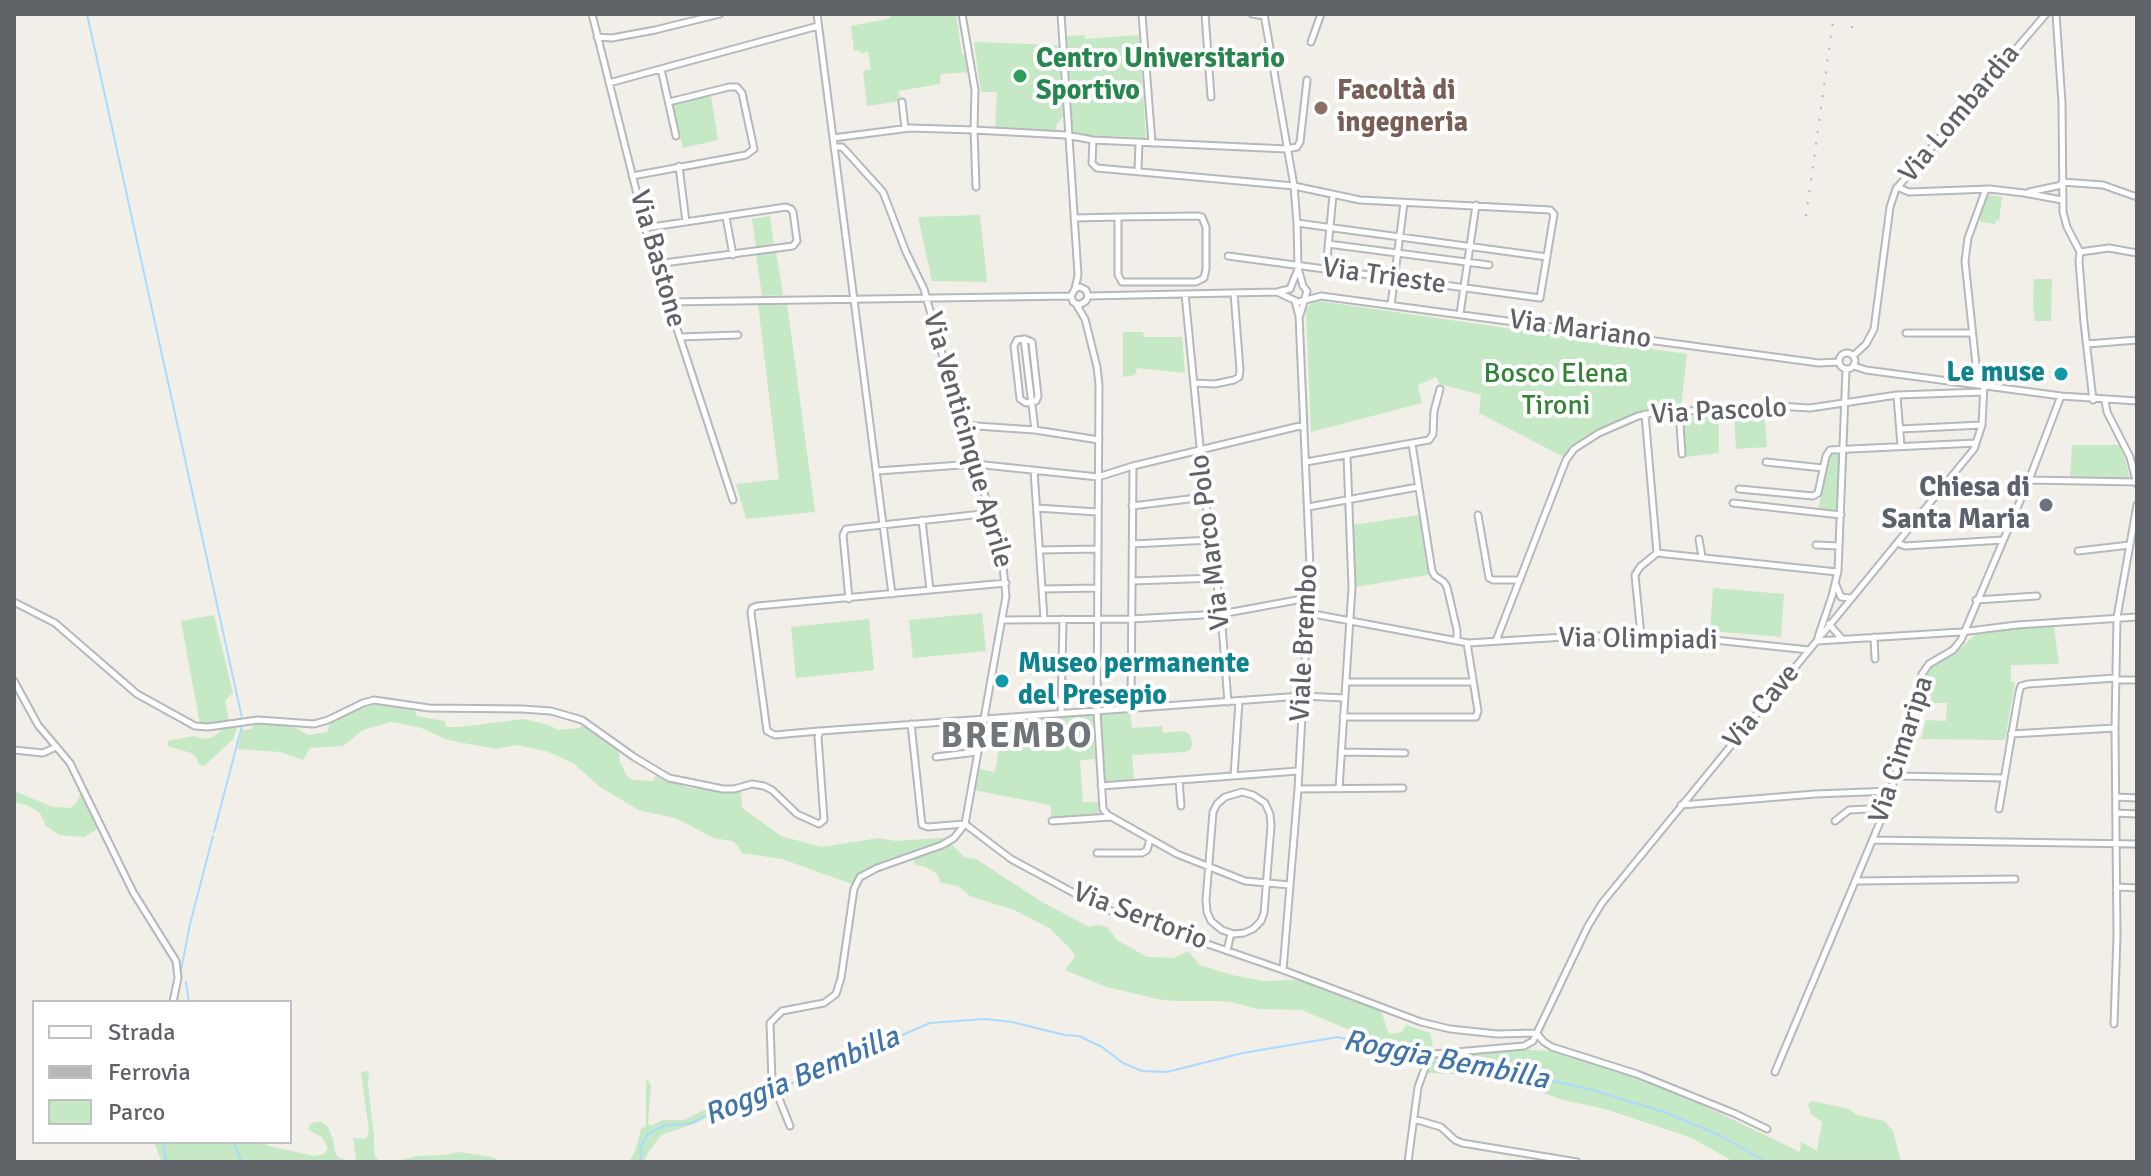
<!DOCTYPE html>
<meta charset="utf-8">
<style>
body{margin:0}
#map{position:relative;width:2151px;height:1176px;overflow:hidden;background:#f1efe8;font-family:Signika,sans-serif}
canvas{display:block}
.frame{position:absolute;inset:0;border:16px solid #5f6368;pointer-events:none}
.legend{position:absolute;left:32px;top:1000px;width:260px;height:144px;box-sizing:border-box;background:#fff;border:2px solid #bfc1c3;margin:0;padding:10px 14px;list-style:none;font-size:24px;color:#5f6368}
.legend li{display:flex;align-items:center;gap:16px;height:40px}
.legend b{width:40px;border:2px solid #bfc1c3}
</style>
<div id="map">
<canvas width="2151" height="1176"></canvas>
<div class="frame"></div>
<ul class="legend">
<li><b style="height:10px;background:#fff"></b>Strada</li>
<li><b style="height:10px;background:#b6b7b8"></b>Ferrovia</li>
<li><b style="height:22px;background:#c5e8c5"></b>Parco</li>
</ul>
</div>
<script>
const ctx = document.querySelector('canvas').getContext('2d');
ctx.lineJoin = 'round';
function fill(path, color) {
  ctx.fillStyle = color;
  ctx.fill(path, 'evenodd');
}
function toPath(rows) {
  const path = new Path2D();
  for (const r of rows) {
    if (r.length === 3) {
      path.moveTo(r[0] + r[2], r[1]);
      path.arc(r[0], r[1], r[2], 0, 2 * Math.PI);
      continue;
    }
    path.moveTo(r[0], r[1]);
    for (let i = 2; i < r.length; i += 2) path.lineTo(r[i], r[i + 1]);
  }
  return path;
}
function trace(path, color, width, dash) {
  ctx.strokeStyle = color;
  ctx.lineWidth = width;
  ctx.lineCap = dash ? 'butt' : 'round';
  ctx.setLineDash(dash || []);
  ctx.stroke(path);
}
function label(font, color, halo, rows, align = 'center') {
  ctx.font = font + ' Signika,sans-serif';
  ctx.lineWidth = 8;
  ctx.setLineDash([]);
  ctx.textBaseline = 'middle';
  ctx.strokeStyle = halo;
  ctx.fillStyle = color;
  for (const [text, x, y, turn = 0] of rows) {
    ctx.save();
    ctx.translate(x, y);
    ctx.rotate((+turn || 0) * Math.PI / 180);
    ctx.textAlign = isNaN(turn) ? turn : align;
    if (halo) ctx.strokeText(text, 0, 0);
    ctx.fillText(text, 0, 0);
    ctx.restore();
  }
}
const green = toPath([
 [891,14,956,14,962,54,966,56,969,72,941,74,940,84,899,91,900,101,867,106,863,71,871,69,868,52,861,53,859,50,854,51,851,26,886,19,891,17],
 [1085,35,1085,39,1139,35,1146,138,1072,134,1067,36],
 [974,42,1058,45,1063,117,1056,125,1057,132,995,129,997,92,981,92],
 [711,96,718,140,683,148,672,104],
 [1983,194,2002,197,1999,221,1996,220,1995,224,1980,222],
 [980,215,987,282,932,281,918,217],
 [770,216,774,245,756,248,752,219],
 [776,251,783,295,762,296,756,254],
 [2034,279,2052,279,2051,321,2035,321,2033,303],
 [1318,301,1687,354,1681,407,1638,411,1590,434,1564,457,1479,413,1481,395,1440,384,1436,377,1418,385,1422,403,1311,432,1306,310,1312,302],
 [787,303,815,512,746,519,736,484,779,479,758,304],
 [1123,332,1143,332,1144,337,1182,337,1185,373,1137,368,1135,375,1123,377],
 [1764,410,1767,447,1736,449,1734,412],
 [1719,415,1719,453,1686,457,1683,416],
 [2072,445,2119,445,2125,459,2130,479,2070,478],
 [1839,452,1837,512,1818,511,1828,458,1833,453],
 [1419,515,1428,575,1356,587,1353,525],
 [1713,588,1784,594,1781,637,1710,631],
 [982,613,986,651,913,658,909,620],
 [214,615,233,693,225,700,229,721,200,724,181,621],
 [869,619,874,670,796,678,791,627],
 [2042,625,2042,627,2054,627,2059,664,2011,665,2011,682,2015,682,2005,740,1921,739,1926,720,1946,721,1947,703,1916,703,1923,678,1927,669,1955,654,1975,635],
 [380,704,415,711,417,716,445,721,446,727,459,727,524,719,549,725,558,730,579,728,585,724,619,749,620,763,627,776,632,780,653,781,656,775,664,780,690,788,733,793,741,791,742,808,781,836,821,847,879,838,896,841,939,838,947,839,964,857,976,859,1042,902,1089,927,1096,925,1107,927,1117,940,1147,957,1174,958,1188,951,1200,965,1232,975,1263,981,1296,980,1340,992,1381,1011,1389,1034,1402,1032,1406,1025,1430,1033,1433,1046,1427,1053,1447,1056,1464,1055,1497,1049,1559,1051,1635,1075,1696,1102,1800,1152,1801,1142,1817,1151,1822,1122,1811,1114,1808,1104,1812,1101,1849,1109,1857,1115,1884,1121,1893,1131,1901,1162,1734,1162,1692,1138,1605,1109,1563,1100,1522,1085,1498,1081,1485,1075,1428,1073,1404,1053,1302,1010,1257,1009,1232,1002,1215,1001,1175,1001,1157,999,1107,987,1065,970,1075,957,1071,949,1049,928,1014,910,970,896,958,886,941,883,937,874,928,868,914,864,913,854,878,864,863,872,852,884,782,859,742,853,737,845,732,841,713,838,686,823,674,818,639,810,600,787,573,763,546,751,517,745,496,749,448,740,419,727,391,722,363,730,343,746,310,748,303,760,280,752,238,749,242,730,252,729,253,724,292,726,308,735,327,732,330,723,356,709],
 [1130,712,1132,728,1162,726,1163,733,1184,731,1190,735,1192,742,1191,749,1185,752,1132,755,1134,781,1104,783,1100,714],
 [1093,715,1095,759,1080,760,1083,802,1098,802,1099,816,1052,819,1050,805,974,790,978,769,995,772,1004,720],
 [238,726,233,739,204,766,199,765,196,757,191,753,168,746,168,741,194,736,203,739,213,737,225,728],
 [14,791,53,807,70,808,77,803,79,796,84,792,99,828,84,837,60,835,46,826,40,813,29,806,14,802],
 [369,1071,368,1084,374,1135,374,1148,375,1156,378,1160,397,1161,417,1156,445,1155,458,1152,493,1157,500,1162,352,1162,356,1158,353,1138,366,1139,369,1131,361,1072],
 [646,1080,649,1081,651,1086,648,1123,650,1126,663,1120,684,1120,726,1099,762,1086,764,1090,733,1103,696,1123,661,1135,647,1154,644,1162,629,1162,635,1151,641,1129,646,1126],
 [316,1122,322,1122,328,1127,333,1139,335,1152,338,1157,349,1162,162,1162,154,1142,263,1142,269,1146,314,1156,324,1154,328,1149,322,1137,308,1130,310,1124]
]);
const stream = toPath([
 [87,14,242,718],
 [214,832,242,726],
 [180,975,190,924,213,836],
 [186,982,189,1002],
 [177,1002,178,989],
 [163,1142,166,1162],
 [233,1142,242,1162],
 [641,1162,640,1148,648,1134,656,1129,667,1125,690,1124,731,1103,814,1076,854,1056,930,1023,985,1019,1012,1022,1065,1035,1079,1036,1102,1047,1123,1063,1142,1071,1167,1072,1243,1053,1338,1037,1444,1066,1491,1068,1515,1072,1592,1090,1667,1113,1719,1135,1767,1162]
]);
const minor = toPath([
 [592,14,650,246,733,500],
 [817,14,892,594],
 [962,14,975,90,974,130,1066,135,1093,140,1092,163,1097,168,1294,186,1360,200,1550,210,1554,214,1540,298,1228,256],
 [1061,14,1078,275,1075,289],
 [1142,14,1152,143],
 [1205,14,1211,97],
 [1252,14,1264,16],
 [1264,14,1294,186,1297,223,1298,268,1303,286,1307,291,1300,315],
 [2056,14,2062,103,2063,212,2067,227,2080,252],
 [597,37,612,38,655,30,720,14],
 [1311,42,1321,14],
 [661,69,676,136],
 [609,83,818,26],
 [902,102,905,128],
 [833,138,910,128,974,130,976,187],
 [1093,140,1287,149,1297,147,1300,142,1307,80],
 [679,166,686,222],
 [1138,171,1139,142],
 [632,176,746,155,754,149,742,93,737,87,729,87,669,102],
 [2062,182,2103,185,2137,197],
 [1897,187,1909,192,1990,189,2024,193,2062,200],
 [2029,192,2062,185],
 [726,217,733,255],
 [1074,218,1118,217,1198,216,1202,217,1206,227,1206,269,1204,278,1196,282,1122,282,1118,275,1118,217],
 [1297,223,1547,257],
 [645,228,786,207,791,209,793,212,797,241,793,246,656,264],
 [1328,244,1489,265],
 [2080,252,2079,261,2084,323,2093,400],
 [2080,252,2109,248,2137,253],
 [1326,269,1333,195],
 [1290,289,1298,269],
 [1277,292,1298,302,1321,296,1819,363,1839,362],
 [1185,294,1205,497,1221,614,1228,702],
 [1071,296,1073,302,1079,305,1086,301,1088,296],
 [1071,296,1075,289,1080,287,1086,290,1088,296],
 [1088,296,1277,292,1290,289],
 [668,302,1071,296],
 [1076,304,1085,319,1097,367,1099,385,1097,711,1103,809,1108,815,1177,854,1245,881,1290,885],
 [1391,305,1404,203],
 [1460,314,1476,205],
 [1906,333,1971,333],
 [680,337,738,335],
 [1024,339,1035,430],
 [1025,339,1032,342,1038,396,1036,401,1026,403,1020,399,1014,346,1017,340,1025,339],
 [2087,344,2137,340],
 [1847,361,8],
 [1853,356,1866,344,1874,329,1890,207,1896,189,2046,14],
 [1854,366,1866,370,2061,396,2137,401],
 [1194,383,1215,384,1234,380,1239,377,1240,370,1234,293],
 [1978,384,1965,261,1968,238,1986,189],
 [1897,396,1901,446],
 [2105,401,2107,412,2130,457,2137,484],
 [1679,410,1682,454],
 [962,425,1035,430,1099,440],
 [1900,429,1982,425],
 [1412,444,1432,571,1435,576,1444,582,1447,587,1457,630,1457,641],
 [1306,462,1429,440,1433,434,1434,411,1440,389],
 [1766,462,1823,468],
 [1034,470,1044,619],
 [877,471,975,464,1098,477,1133,466,1304,425],
 [2029,480,2137,482],
 [1739,489,1813,496,1818,493,1826,456,1830,450,1976,443],
 [1733,503,1841,515],
 [1132,506,1205,497],
 [1308,507,1418,487],
 [1037,508,1097,512],
 [1478,515,1489,578,1493,580,1520,580],
 [922,520,930,590],
 [1699,539,1702,557],
 [1897,543,1905,546,2003,540],
 [1132,544,1211,540],
 [1816,545,1839,546],
 [1040,550,1097,549],
 [2078,551,2130,545],
 [1657,553,1837,572],
 [1132,581,1216,578],
 [1836,585,1841,597,1850,598],
 [1042,589,1097,588],
 [849,599,843,535,846,529,991,513],
 [1976,600,2037,596],
 [14,602,55,623,137,694,195,726,208,727,258,720,314,724,328,720,363,703,374,700,429,708,522,709,551,711,582,720,634,757,669,778,723,789,734,789,752,784,764,786,772,790,797,814,819,824,824,820,818,737,820,731,1302,696,1345,698],
 [1308,613,1468,643,1581,636,1641,636,1705,639,1809,650],
 [1003,620,1131,619,1221,614,1308,598],
 [1829,624,1842,639],
 [1641,636,1635,575,1640,567,1657,553,1645,414],
 [1818,637,1832,596,1838,571,1846,370],
 [1874,637,1875,659],
 [1496,641,1566,460,1574,449,1599,433,1638,416,1653,413,1776,406,1810,408,1897,395,1983,392],
 [1817,641,1961,632,2017,625,2137,617],
 [1131,669,1225,662],
 [2116,680,2137,680],
 [14,681,38,725,70,763,133,892,176,961,178,978,173,1002],
 [1346,682,1473,682],
 [1131,709,1133,466],
 [1061,713,1063,619],
 [1343,717,1476,717,1478,711,1467,643],
 [911,724,922,825,928,827,964,824],
 [819,731,775,735,767,731,751,613,752,608,757,606,1006,583],
 [2011,734,2115,728],
 [14,750,43,753,56,747],
 [1341,752,1405,753],
 [936,757,977,752],
 [1234,776,1239,701],
 [1896,776,2004,778],
 [1179,780,1181,806],
 [1101,786,1298,771],
 [1298,789,1403,788],
 [1339,789,1352,587,1347,455],
 [1242,792,1253,795,1265,803,1270,814,1271,826,1264,913,1261,921,1253,929,1244,933,1234,934,1222,930,1211,921,1207,912,1206,900,1213,812,1217,804,1225,797,1242,792],
 [2116,797,2137,798],
 [1681,805,1815,794,1892,791],
 [1999,809,2019,692,2021,686,2028,684,2116,678],
 [2116,813,2137,814],
 [1052,821,1111,817],
 [1835,821,1849,810,1886,808],
 [965,824,1011,859,1100,907,1283,970,1421,1022,1450,1029,1497,1034,1536,1033],
 [1873,840,2137,844],
 [1097,853,1142,853,1147,850,1150,839],
 [1856,881,2015,879],
 [2117,887,2137,888],
 [1227,951,1231,933],
 [1283,970,1298,789,1310,567,1299,316,1295,301],
 [2114,1024,2117,936,2115,729,2117,617,2137,505],
 [1537,1034,1544,1042,1552,1047,1637,1074,1736,1114,1767,1129],
 [1775,1072,1888,803,1922,674,1929,664,1953,650,1961,640,2029,480,2061,396],
 [1414,1119,1441,1127,1455,1140,1462,1143,1577,1162],
 [790,1126,772,1081,770,1023,782,1011,824,1003,836,994,841,978,854,889,860,877,877,868,942,845,954,838,965,824,1006,596,1001,547,955,400,924,289,906,252,883,192,845,150,842,147,834,147],
 [1408,1162,1418,1087,1429,1057,1434,1054,1524,1046,1533,1041,1588,926,1602,903,1974,449,1982,425,1984,385]
]);
const rail = toPath([
 [1852,14,1852,33],
 [1806,216,1834,14]
]);
const markers = [
 [1020,76,8,"#2e9e5b"],
 [1321,108,8,"#8d6e63"],
 [2061,374,8,"#0f9aa8"],
 [2046,505,8,"#6b7280"],
 [1002,681,8,"#0f9aa8"]
];
const leisureNames = [
 ["Centro Universitario",1036,60],
 ["Sportivo",1036,92]
];
const educationNames = [
 ["Facoltà di",1337,92],
 ["ingegneria",1337,124]
];
const streetNames = [
 ["Via Lombardia",1960,114,-50],
 ["Via Bastone",657,259,74],
 ["Via Trieste",1384,277,8],
 ["Via Mariano",1580,330,8],
 ["Via Pascolo",1719,412,-3],
 ["Via Venticinque Aprile",967,440,74],
 ["Via Marco Polo",1211,542,-97],
 ["Via Olimpiadi",1638,640,1],
 ["Viale Brembo",1305,643,-87],
 ["Via Cave",1762,707,-50],
 ["Via Cimaripa",1902,750,-72],
 ["Via Sertorio",1140,917,21]
];
const cultureNames = [
 ["Le muse",2045,374],
 ["Museo permanente",1018,665,"left"],
 ["del Presepio",1018,697,"left"]
];
const parkNames = [
 ["Bosco Elena",1556,375],
 ["Tironi",1556,407]
];
const worshipNames = [
 ["Chiesa di",2030,489],
 ["Santa Maria",2030,521]
];
const waterNames = [
 ["Roggia Bembilla",1446,1061,11],
 ["Roggia Bembilla",802,1077,-23]
];
const districtNames = [
 ["BREMBO",1017,738]
];
fill(green, '#c5e8c5');
trace(stream, '#aadaff', 2);
trace(minor, '#b5b8bc', 9);
trace(minor, '#fff', 5);
trace(rail, '#b6b7b8', 2, [2, 10]);
for (const [x, y, r, color] of markers) {
  const dot = new Path2D();
  dot.arc(x, y, r, 0, 2 * Math.PI);
  ctx.fillStyle = color;
  ctx.fill(dot);
  trace(dot, '#fff', 3);
}
label('bold 28px', '#27864d', '#fff', leisureNames, 'left');
label('bold 28px', '#785e54', '#fff', educationNames, 'left');
label('28px', '#5f6368', '#fff', streetNames);
label('bold 28px', '#0d838f', '#fff', cultureNames, 'right');
label('28px', '#348238', '#fff', parkNames);
label('bold 28px', '#5b616d', '#fff', worshipNames, 'right');
label('italic 30px', '#4174aa', '#fff', waterNames);
ctx.letterSpacing = '2px';
label('bold 36px', '#70757a', '#fff', districtNames);
ctx.letterSpacing = '0px';
</script>
